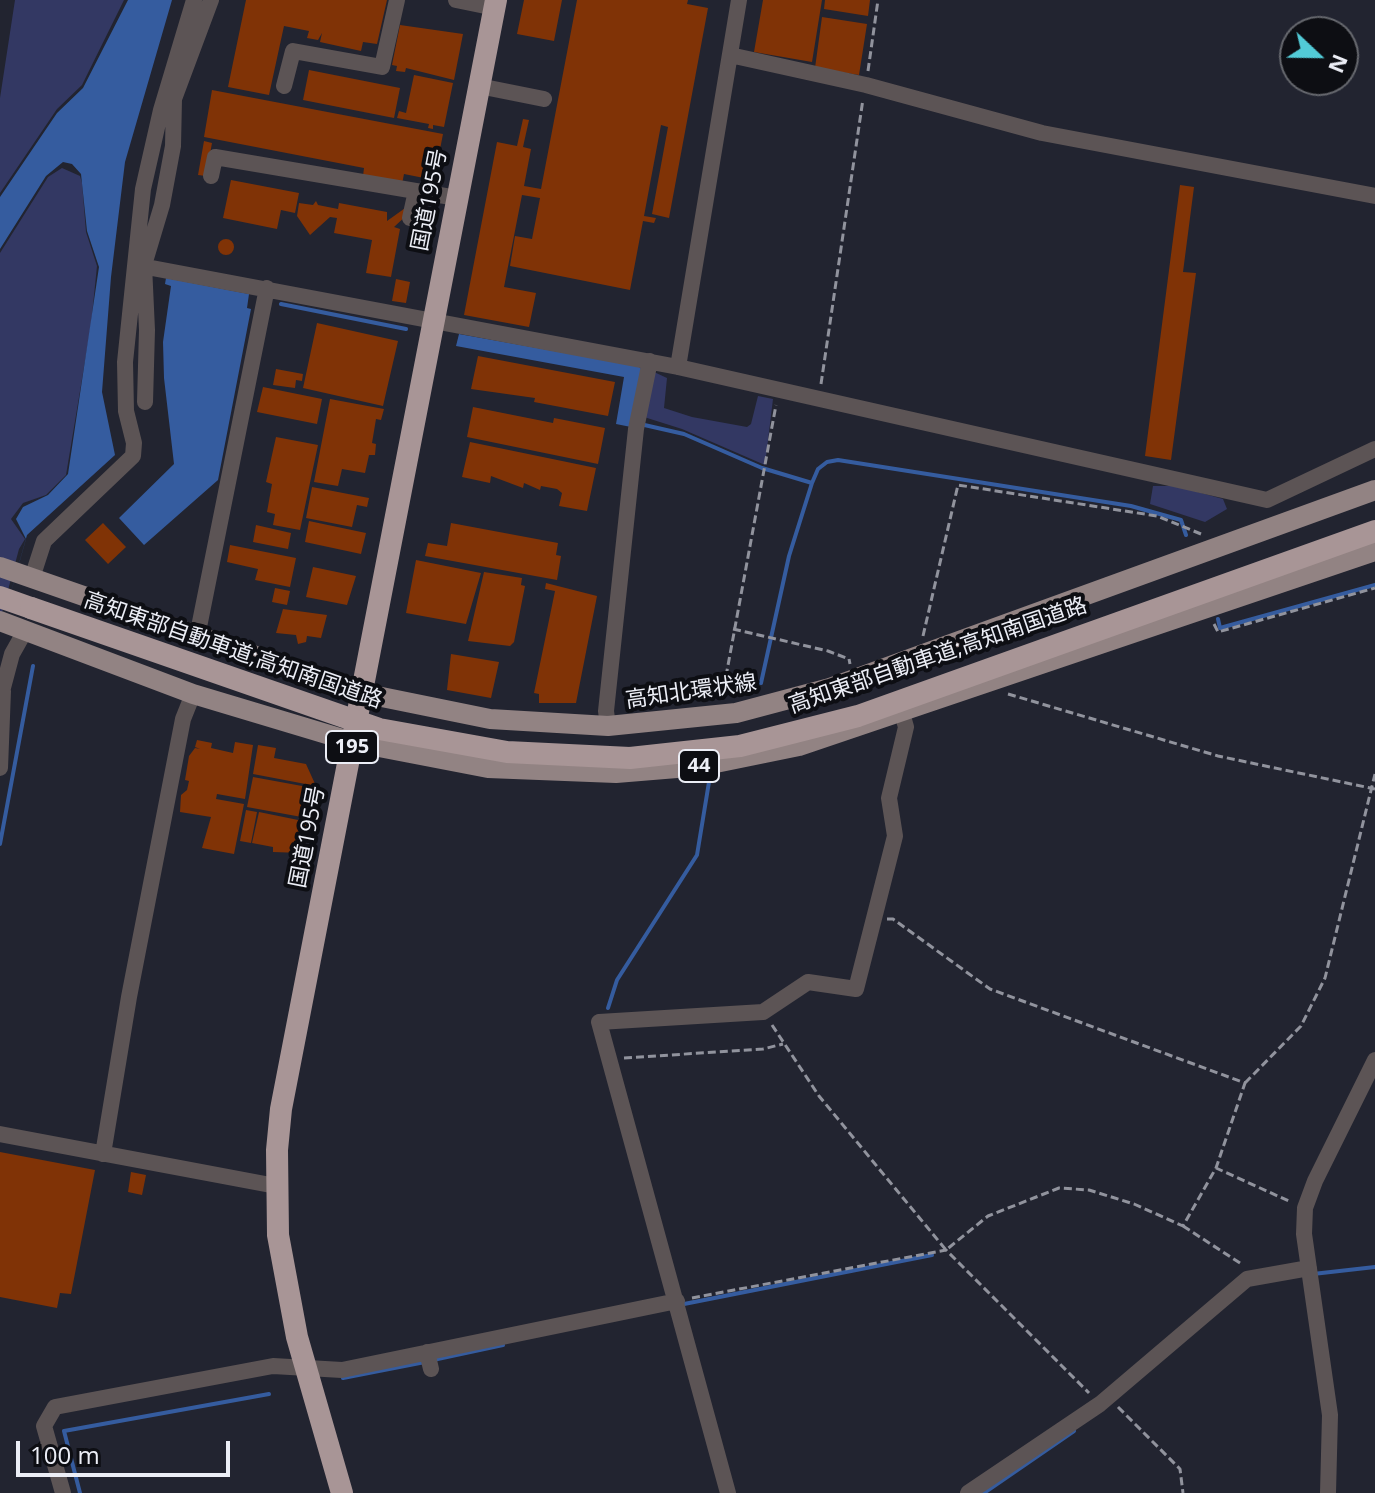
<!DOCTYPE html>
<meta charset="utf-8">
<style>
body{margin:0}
#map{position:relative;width:1375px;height:1493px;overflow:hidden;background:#222430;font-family:"Open Sans",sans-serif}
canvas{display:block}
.north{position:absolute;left:1279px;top:16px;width:80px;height:80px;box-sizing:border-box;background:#0d0e13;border:2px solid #66686e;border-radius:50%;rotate:112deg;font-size:22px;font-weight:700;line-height:32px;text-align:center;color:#eceef6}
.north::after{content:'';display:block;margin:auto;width:28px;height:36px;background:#52cbd7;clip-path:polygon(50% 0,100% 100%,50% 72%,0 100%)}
.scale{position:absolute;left:16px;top:1441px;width:214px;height:36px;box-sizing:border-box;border:4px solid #eceef6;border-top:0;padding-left:10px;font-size:24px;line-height:28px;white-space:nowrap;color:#eceef6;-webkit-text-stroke:6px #0d0e13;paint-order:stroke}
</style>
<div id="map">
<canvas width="1375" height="1493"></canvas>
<div class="north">N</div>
<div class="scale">100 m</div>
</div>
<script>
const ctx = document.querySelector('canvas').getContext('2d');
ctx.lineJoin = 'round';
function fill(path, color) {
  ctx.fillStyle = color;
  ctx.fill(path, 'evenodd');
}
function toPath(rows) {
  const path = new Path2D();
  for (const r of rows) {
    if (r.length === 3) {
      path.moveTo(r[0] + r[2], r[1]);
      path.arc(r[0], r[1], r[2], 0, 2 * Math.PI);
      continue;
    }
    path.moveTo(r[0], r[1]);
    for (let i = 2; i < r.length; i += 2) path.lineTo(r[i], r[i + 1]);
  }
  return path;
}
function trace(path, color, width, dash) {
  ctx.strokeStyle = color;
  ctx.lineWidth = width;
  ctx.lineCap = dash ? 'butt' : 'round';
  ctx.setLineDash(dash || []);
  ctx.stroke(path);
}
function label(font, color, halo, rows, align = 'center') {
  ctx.font = font + ' "Open Sans","Noto Sans JP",sans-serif';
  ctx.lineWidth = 8;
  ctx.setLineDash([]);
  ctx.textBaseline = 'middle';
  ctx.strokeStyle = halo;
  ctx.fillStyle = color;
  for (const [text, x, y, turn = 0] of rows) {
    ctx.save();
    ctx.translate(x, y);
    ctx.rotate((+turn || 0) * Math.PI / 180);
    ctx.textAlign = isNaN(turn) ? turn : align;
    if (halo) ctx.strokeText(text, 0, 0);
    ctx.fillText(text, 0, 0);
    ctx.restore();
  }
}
const green = toPath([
 [15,0,124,0,82,85,57,109,0,193,0,98],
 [62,168,80,176,82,183,86,232,97,266,91,325,66,475,46,495,23,503,11,519,25,539,19,549,0,620,0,253,48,177],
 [654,372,667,378,664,408,692,417,747,427,751,424,758,396,773,399,765,465,682,429,644,417],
 [1153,486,1176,486,1223,499,1227,509,1205,522,1150,504]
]);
const water = toPath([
 [128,0,172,0,125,162,111,277,102,392,115,455,27,535,0,631,26,539,16,519,23,507,48,495,68,474,99,267,87,231,81,174,72,164,63,162,46,176,0,249,0,197,57,113,83,88],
 [166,278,249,294,247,308,251,309,218,480,144,545,119,518,174,464,164,378,163,342,171,286,165,284],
 [459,334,638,366,644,371,631,427,616,424,624,377,456,346]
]);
const stream = toPath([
 [281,304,406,329],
 [640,424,684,434,762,468,812,483,818,469,827,462,838,460,1131,506,1181,520,1186,535],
 [1218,619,1220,628,1375,585],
 [761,683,789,556,812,483],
 [0,844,33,666],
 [608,1008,617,980,697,855,709,782],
 [1313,1274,1375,1267],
 [679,1305,932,1255],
 [433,1360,503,1345],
 [343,1378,425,1362],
 [80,1493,64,1431,269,1394],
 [984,1493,1074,1431]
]);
const building = toPath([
 [246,0,387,0,377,44,363,42,361,51,320,42,322,33,318,40,307,38,309,31,284,26,269,95,228,87],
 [524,0,562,0,554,41,517,34],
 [577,0,688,0,687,4,708,8,669,218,652,214,668,127,661,125,644,216,656,218,654,223,643,221,630,290,510,266,515,236,532,239,540,198,522,195,504,287,536,293,529,327,464,315,497,142,517,146,523,119,529,120,523,147,531,149,524,186,541,189],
 [763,0,822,0,812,62,754,52],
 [825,0,870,0,868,16,824,9],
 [822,17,867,24,859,75,815,68],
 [400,25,463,34,454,80,406,68,405,72,396,71,397,66,392,65],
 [309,70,400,88,394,118,303,100],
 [414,75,453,83,444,127,433,125,433,129,428,128,429,124,397,118,399,111,406,113],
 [212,90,443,134,434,180,404,174,402,184,363,176,364,168,204,137],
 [204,141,212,143,206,176,198,175],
 [231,180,299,193,295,213,281,210,277,229,223,218],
 [1180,185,1194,187,1183,272,1196,273,1171,460,1145,456],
 [316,201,318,205,338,209,339,203,387,212,387,221,408,206,409,213,394,227,400,229,391,277,366,273,372,240,334,233,337,218,330,217,310,235,297,216,299,203,313,205],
 [226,247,8],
 [396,279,410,282,406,303,392,301],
 [317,323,398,341,383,406,303,388],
 [478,356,615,382,608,416,534,402,535,398,471,389],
 [276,369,303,374,302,381,296,380,295,388,273,385],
 [263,387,322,399,317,424,257,412],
 [330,399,384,409,381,420,376,419,372,443,376,444,375,455,369,455,365,473,342,469,338,486,314,482],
 [473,407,553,423,554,418,605,428,598,464,467,437],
 [276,437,318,445,300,530,273,525,275,514,267,512,272,484,266,482],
 [470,442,596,468,587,511,559,506,562,493,557,489,541,486,540,490,524,483,523,488,491,476,490,483,462,477],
 [312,487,369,498,367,507,357,505,352,527,306,518],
 [309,521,366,533,361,554,305,542],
 [103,523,126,547,108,564,85,540],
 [451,523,558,543,556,555,561,556,557,580,425,556,428,543,447,546],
 [256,525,291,533,288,549,253,542],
 [230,545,296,558,290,587,255,580,258,569,227,562],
 [416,560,481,573,466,624,406,613],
 [313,567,356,576,347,605,306,597],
 [484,572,522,578,521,585,525,586,514,642,510,646,468,641],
 [546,583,597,596,576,703,539,703,539,694,534,693,555,591,545,589],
 [275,588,290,591,287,605,272,602],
 [283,609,327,615,321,638,307,636,306,642,298,644,296,635,276,633],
 [451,654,499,662,491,698,447,690],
 [197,740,212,743,211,748,233,753,235,742,253,745,245,799,217,794,216,799,244,804,234,854,202,848,211,817,180,812,181,795,187,790,189,781,185,780,189,756,195,748,200,749,195,747],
 [258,745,276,748,274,758,306,764,316,786,253,774],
 [253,777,313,788,307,818,247,807],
 [246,810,257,812,251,843,240,841],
 [259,812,308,822,302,853,273,852,273,847,252,843],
 [0,1152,95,1170,71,1294,60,1293,57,1308,0,1297],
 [131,1172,146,1175,142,1195,128,1192]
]);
const path = toPath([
 [868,71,878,0],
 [821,384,863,99],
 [1214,624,1218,632,1375,588],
 [733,629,828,651,849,659,850,664],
 [923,636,958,485,1157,516,1201,534],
 [675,694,724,687,776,405],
 [1008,694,1218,756,1375,789],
 [887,919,893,919,990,989,1245,1083,1216,1168],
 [772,1025,819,1096,946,1250,988,1216,1059,1188,1089,1190,1134,1204,1183,1226,1216,1168,1291,1202],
 [624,1058,763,1049,783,1044],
 [1245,1083,1301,1026,1325,978,1375,774],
 [1183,1226,1243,1265],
 [692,1298,946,1250,1089,1393],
 [1118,1407,1180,1469,1183,1493]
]);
const minor = toPath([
 [456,0,495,8],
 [730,55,866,85,1042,133,1375,196],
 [284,86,293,51,382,67,397,0],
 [479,86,544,99],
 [211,176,215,157,457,198],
 [410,218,416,191],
 [136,265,678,367,1267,500,1375,449],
 [678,367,739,0],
 [145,402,147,330,144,265,162,205,173,146,174,99,211,0],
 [32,578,44,541,133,456,134,443,126,411,125,362,143,189,161,110,194,0],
 [197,637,267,288],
 [0,699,12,654,25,631],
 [608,726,606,711,636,429,650,361],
 [0,768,3,691],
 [0,1134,276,1186],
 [103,1154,129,997,183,719,193,694],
 [427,1352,431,1369],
 [63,1493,44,1426,55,1407,273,1366,342,1370,677,1301],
 [728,1493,599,1022,763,1012,808,982,856,989,895,836,889,798,906,727,902,713],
 [968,1493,1100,1404,1247,1279,1309,1268],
 [1328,1493,1330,1415,1304,1234,1305,1208,1315,1181,1375,1060]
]);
const major = toPath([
 [0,567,362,693,490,719,608,726,736,713,830,688,1375,490],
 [0,621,193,694,353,742,488,768,616,773,701,766,799,746,1375,551]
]);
const highway = toPath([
 [0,597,31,608],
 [342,1493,297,1337,278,1235,277,1150,281,1109,496,0]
]);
const highwayBridge = toPath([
 [31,608,379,729,507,752,630,758,740,746,858,716,1375,531]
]);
const shields = [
 [352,747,52],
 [699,766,40]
];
const shieldNames = [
 ["195",352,747],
 ["44",699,766]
];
const streetNames = [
 ["国道195号",430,200,-79],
 ["高知東部自動車道;高知南国道路",233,651,19],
 ["高知東部自動車道;高知南国道路",938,656,-19],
 ["高知北環状線",691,692,-8],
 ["国道195号",308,837,-79]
];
fill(green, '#333863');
fill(water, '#355c9f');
trace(stream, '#355c9f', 4);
fill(building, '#803306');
trace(path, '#91939d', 3, [8, 4]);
trace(minor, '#5c5455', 16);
trace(major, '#928383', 20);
trace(highway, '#a89596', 22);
trace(highwayBridge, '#a89596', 22);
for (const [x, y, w] of shields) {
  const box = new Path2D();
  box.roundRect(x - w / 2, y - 16, w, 32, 6);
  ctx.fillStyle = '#0d0e13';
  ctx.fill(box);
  trace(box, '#eceef6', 2);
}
label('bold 20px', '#eceef6', null, shieldNames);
label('22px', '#eceef6', '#0d0e13', streetNames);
</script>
